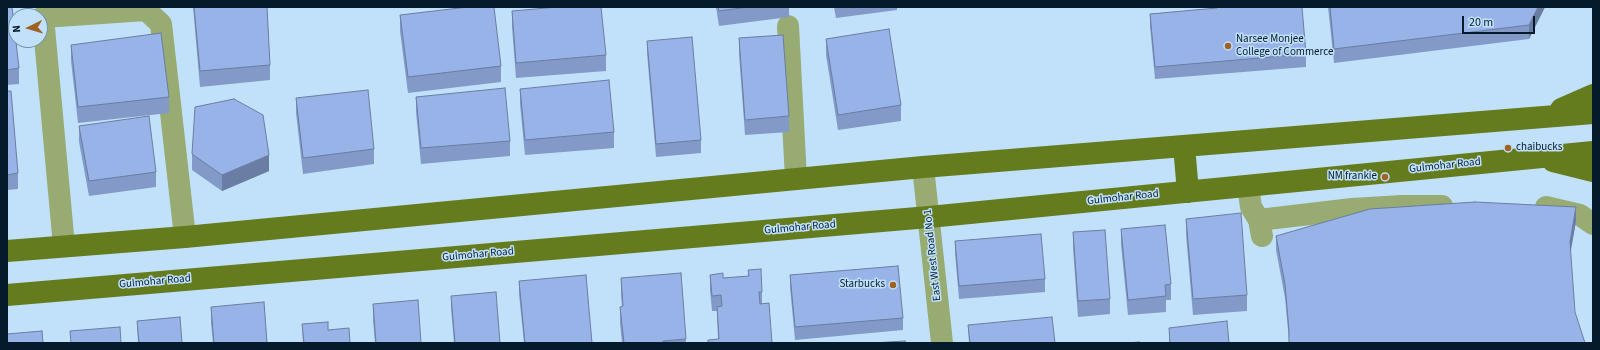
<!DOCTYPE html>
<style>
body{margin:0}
#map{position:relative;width:1600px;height:350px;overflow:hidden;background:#c1e1fb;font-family:"Source Sans 3",sans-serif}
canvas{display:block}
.frame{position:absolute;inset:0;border:8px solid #051a2a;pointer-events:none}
.north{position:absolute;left:8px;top:8px;width:40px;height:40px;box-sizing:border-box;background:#c1e1fb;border:1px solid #7691a7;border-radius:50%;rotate:265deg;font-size:11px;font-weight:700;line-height:16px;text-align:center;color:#051a2a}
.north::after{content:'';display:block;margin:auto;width:14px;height:18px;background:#9e6324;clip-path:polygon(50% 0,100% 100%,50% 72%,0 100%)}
.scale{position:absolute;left:1462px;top:16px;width:73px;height:18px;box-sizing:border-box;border:2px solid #051a2a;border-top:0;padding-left:5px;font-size:12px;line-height:14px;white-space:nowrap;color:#051a2a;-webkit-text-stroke:3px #c1e1fb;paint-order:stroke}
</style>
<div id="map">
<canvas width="1600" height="350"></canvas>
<div class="frame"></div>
<div class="north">N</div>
<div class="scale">20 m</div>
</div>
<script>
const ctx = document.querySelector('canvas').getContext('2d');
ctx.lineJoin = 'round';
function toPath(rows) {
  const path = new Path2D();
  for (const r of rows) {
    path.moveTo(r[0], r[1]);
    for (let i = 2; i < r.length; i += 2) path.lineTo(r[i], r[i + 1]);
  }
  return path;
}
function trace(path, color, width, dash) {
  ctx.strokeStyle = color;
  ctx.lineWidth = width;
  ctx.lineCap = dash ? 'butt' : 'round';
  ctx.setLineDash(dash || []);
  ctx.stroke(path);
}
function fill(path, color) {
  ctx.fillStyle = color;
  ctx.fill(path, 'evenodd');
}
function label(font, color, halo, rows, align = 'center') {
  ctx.font = font + ' "Source Sans 3",sans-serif';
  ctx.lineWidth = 3;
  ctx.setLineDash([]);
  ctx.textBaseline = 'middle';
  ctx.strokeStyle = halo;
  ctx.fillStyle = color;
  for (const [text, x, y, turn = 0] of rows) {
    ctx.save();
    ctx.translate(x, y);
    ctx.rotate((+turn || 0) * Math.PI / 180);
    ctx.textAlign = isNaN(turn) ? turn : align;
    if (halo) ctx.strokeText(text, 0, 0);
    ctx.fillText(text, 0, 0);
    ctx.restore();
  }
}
const minor = toPath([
 [788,26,796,179],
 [923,167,942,343],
 [1248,186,1251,207,1259,220,1262,236],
 [1546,207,1580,215,1593,224],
 [1259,220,1352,209,1402,206,1442,206],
 [64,246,43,17,146,10,161,24,185,237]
]);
const major = toPath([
 [1561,109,1593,95],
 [1184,146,1188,192],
 [1553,161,1593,171],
 [7,251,185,237,923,167,1593,113],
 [7,295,929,217,1593,152]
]);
const wall = toPath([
 [7,7,19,68,19,84,7,85],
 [193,7,267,7,270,65,270,80,200,87],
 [716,7,789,7,789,17,719,26],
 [834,7,897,7,897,10,836,18],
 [1328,7,1545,7,1529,39,1334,63],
 [1217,8,1306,54,1306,67,1155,79,1150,26,1150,14],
 [512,11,606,55,606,71,516,78,512,27],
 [400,15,501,66,501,82,408,93,400,31],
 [739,38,789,116,789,132,745,135,739,54],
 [826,39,901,105,901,121,838,130,826,55],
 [647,41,701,140,701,153,656,157,647,53],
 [71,45,169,97,169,113,78,123,71,61],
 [520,89,614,132,614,148,525,155,520,104],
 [7,91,18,173,18,189,7,190],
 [416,97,510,141,510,156,421,164,416,112],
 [296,98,374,149,374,164,303,174,296,113],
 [79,126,156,172,156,187,89,196,79,142],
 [192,154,269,171,222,191,192,170],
 [1186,219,1247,295,1247,311,1193,315,1186,235],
 [1576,221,1570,252,1289,341,1285,298,1276,250,1276,236],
 [1121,229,1171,284,1171,300,1166,300,1166,312,1128,315,1121,245],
 [1073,232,1110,299,1110,314,1078,317,1073,248],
 [955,241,1045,279,1045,292,959,299,955,253],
 [748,270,762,292,762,303,772,343,718,339,717,311,712,311,710,290,710,275,723,278,748,276],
 [790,275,903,318,903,330,795,340,790,287],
 [621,278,686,339,686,343,622,343,620,323,620,307,622,307,621,294],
 [519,281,592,343,524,343,519,294],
 [451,296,500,343,454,343,451,308],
 [373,304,421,343,375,343,373,320],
 [211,307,267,343,213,343,211,323],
 [137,321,182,343,138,343],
 [302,324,328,330,350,343,303,343],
 [968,325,1055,343,969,343],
 [1169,328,1229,343,1169,343]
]);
const shadedWall = toPath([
 [1538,7,1545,7,1529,39,1529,25],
 [269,155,269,171,222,191,222,175],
 [1576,207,1576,221,1570,256,1570,242]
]);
const building = toPath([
 [7,7,12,7,19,68,7,70,7,7],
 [194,7,267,7,270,65,200,71,194,7],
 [468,7,494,7,501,66,408,77,400,15,468,7],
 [558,7,601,7,606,55,516,63,512,11,558,7],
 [718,7,748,7,719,11,718,7],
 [1217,7,1302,7,1306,54,1155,67,1150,14,1217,8,1217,7],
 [1330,7,1538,7,1529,25,1334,49,1330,7],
 [889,29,901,105,838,115,826,39,889,29],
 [161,33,169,97,78,107,71,45,161,33],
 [783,35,789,116,745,120,739,38,783,35],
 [692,37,701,140,656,144,647,41,692,37],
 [609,80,614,132,525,140,520,89,609,80],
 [505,88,510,141,421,148,416,97,505,88],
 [368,90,374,149,303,158,296,98,368,90],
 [7,91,11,91,18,173,7,175,7,91],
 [234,99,263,115,269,155,222,175,192,154,195,107,234,99],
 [149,116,156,172,89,181,79,126,149,116],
 [1475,202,1576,207,1570,242,1575,312,1585,343,1289,343,1289,331,1285,284,1276,236,1370,209,1475,202],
 [1241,213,1247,295,1193,299,1186,219,1241,213],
 [1165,225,1171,284,1165,285,1166,296,1128,300,1121,229,1165,225],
 [1105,230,1110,299,1078,301,1073,232,1105,230],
 [1041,234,1045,279,959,286,955,241,1041,234],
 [898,266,903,318,795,327,790,275,898,266],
 [761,269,762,292,759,292,760,304,769,303,772,343,708,343,708,340,719,339,717,307,722,306,721,295,712,296,710,275,723,273,723,278,749,276,748,270,761,269],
 [681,273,686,339,663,341,664,343,624,343,620,307,623,306,621,278,681,273],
 [586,275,592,343,525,343,519,281,586,275],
 [496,292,500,343,455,343,451,296,496,292],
 [418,300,421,343,376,343,373,304,418,300],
 [264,302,267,343,214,343,211,307,264,302],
 [180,317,182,343,139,343,137,321,180,317],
 [1052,317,1055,343,970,343,968,325,1052,317],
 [1227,321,1229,343,1170,343,1169,328,1227,321],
 [328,322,328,330,349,328,350,343,304,343,302,324,328,322],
 [120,327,121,343,71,343,70,331,120,327],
 [42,331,43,343,7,343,7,334,42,331],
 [905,341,906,343,872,343,905,341],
 [1139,342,1139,343,1127,343,1139,342]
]);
const markers = [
 [1228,46,4,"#9e6324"],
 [1508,148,4,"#9e6324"],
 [1385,177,4,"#9e6324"],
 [893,285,4,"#9e6324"]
];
const poiNames = [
 ["Narsee Monjee",1236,40],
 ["College of Commerce",1236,53],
 ["chaibucks",1516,148],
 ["NM frankie",1377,177,"right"],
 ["Starbucks",885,285,"right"]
];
const streetNames = [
 ["Gulmohar Road",1445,166,-6],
 ["Gulmohar Road",1123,198,-6],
 ["Gulmohar Road",800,228,-5],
 ["Gulmohar Road",478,255,-5],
 ["East West Road No 1",933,255,-96],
 ["Gulmohar Road",155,282,-5]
];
trace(minor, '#98ab72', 22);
trace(major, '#647c1e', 22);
fill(wall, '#839ac8');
fill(shadedWall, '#6a7da2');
fill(building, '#98b3e8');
trace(building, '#6a7da2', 1);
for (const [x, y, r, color] of markers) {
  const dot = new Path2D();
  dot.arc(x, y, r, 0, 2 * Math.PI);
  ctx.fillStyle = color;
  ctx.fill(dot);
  trace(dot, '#c1e1fb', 1.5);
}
label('11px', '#051a2a', '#c1e1fb', poiNames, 'left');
label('11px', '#051a2a', '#c1e1fb', streetNames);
</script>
